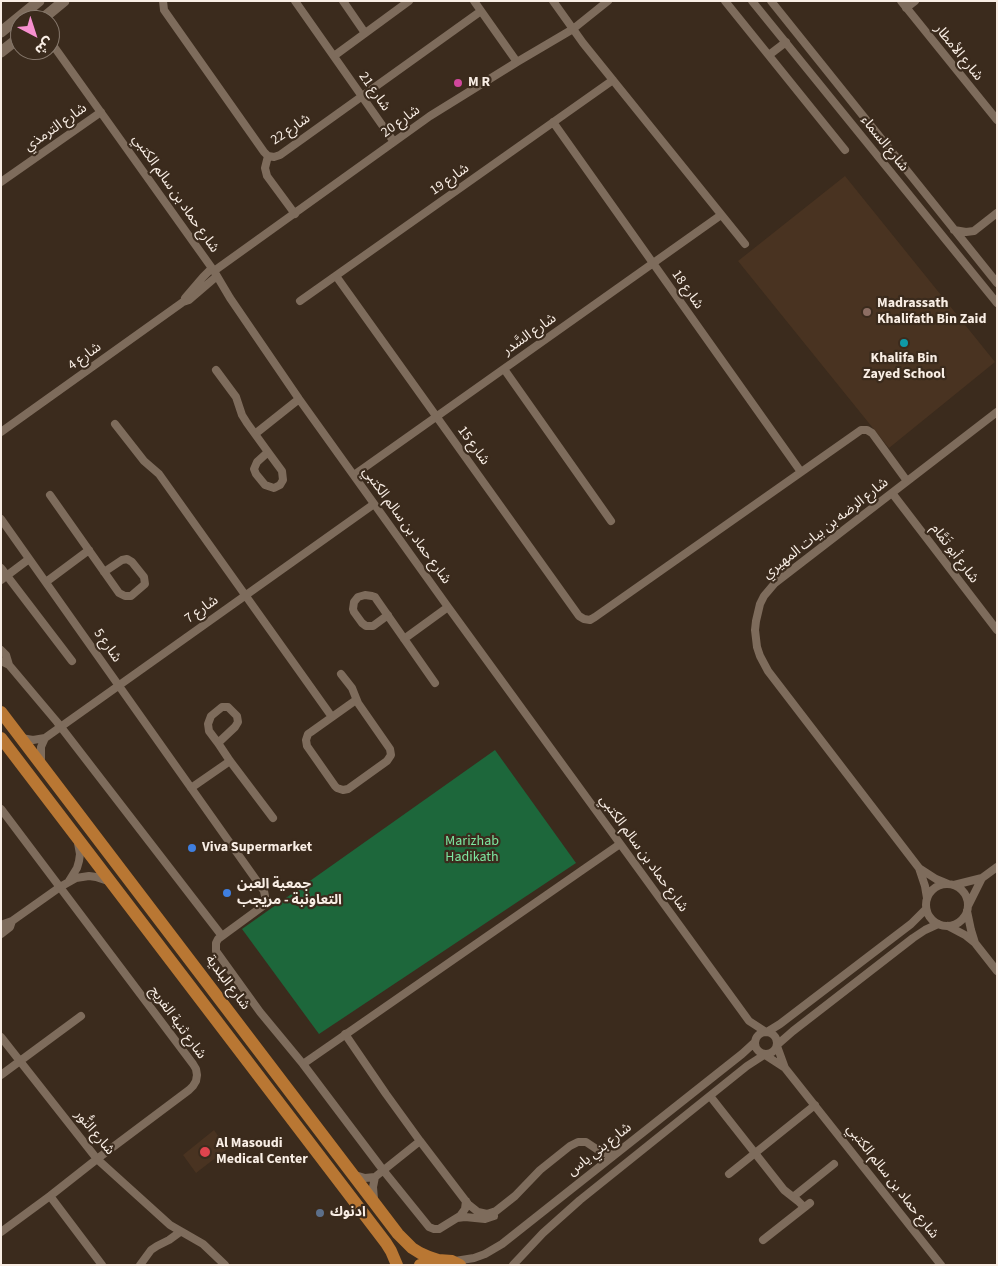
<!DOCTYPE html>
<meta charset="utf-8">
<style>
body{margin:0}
#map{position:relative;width:998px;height:1266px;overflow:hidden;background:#3b2b1d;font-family:"Source Sans 3","Noto Sans Arabic",sans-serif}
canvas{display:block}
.frame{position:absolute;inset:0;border:2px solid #f9eee5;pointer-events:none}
.north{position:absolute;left:10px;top:10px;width:50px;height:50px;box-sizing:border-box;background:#3b2b1d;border:1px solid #87796d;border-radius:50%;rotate:140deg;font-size:14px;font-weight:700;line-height:20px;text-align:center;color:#f9eee5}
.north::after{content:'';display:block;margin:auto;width:18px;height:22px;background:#f690cf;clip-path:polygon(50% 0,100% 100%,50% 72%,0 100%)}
</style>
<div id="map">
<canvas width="998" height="1266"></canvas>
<div class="frame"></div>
<div class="north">ش</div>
</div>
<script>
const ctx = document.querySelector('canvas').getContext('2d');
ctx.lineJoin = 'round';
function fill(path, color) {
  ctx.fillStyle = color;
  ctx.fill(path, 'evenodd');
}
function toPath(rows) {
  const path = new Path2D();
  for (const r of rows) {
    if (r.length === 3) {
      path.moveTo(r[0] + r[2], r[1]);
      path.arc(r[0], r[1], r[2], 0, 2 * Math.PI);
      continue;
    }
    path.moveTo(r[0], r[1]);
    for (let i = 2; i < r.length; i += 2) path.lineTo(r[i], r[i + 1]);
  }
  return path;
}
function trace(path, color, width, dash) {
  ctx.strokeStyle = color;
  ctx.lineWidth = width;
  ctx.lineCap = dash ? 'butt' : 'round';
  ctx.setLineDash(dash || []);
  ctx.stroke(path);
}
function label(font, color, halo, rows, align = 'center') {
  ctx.font = font + ' "Source Sans 3","Noto Sans Arabic",sans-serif';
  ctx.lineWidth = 4.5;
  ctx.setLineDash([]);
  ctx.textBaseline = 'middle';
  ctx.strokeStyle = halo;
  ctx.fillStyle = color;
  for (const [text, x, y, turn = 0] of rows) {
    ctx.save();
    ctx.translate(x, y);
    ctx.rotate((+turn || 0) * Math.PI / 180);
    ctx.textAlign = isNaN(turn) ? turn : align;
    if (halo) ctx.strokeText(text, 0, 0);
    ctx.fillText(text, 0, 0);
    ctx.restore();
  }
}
const built = toPath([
 [845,176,995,362,889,448,738,261],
 [214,1130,227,1149,196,1173,183,1155]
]);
const green = toPath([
 [495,750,576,863,319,1034,242,929]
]);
const street = toPath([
 [163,1,164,10,264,152,268,156,274,157,280,155,481,11],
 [295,1,394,142],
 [343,1,365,33],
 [474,1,517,62],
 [553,1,583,43,745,244],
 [725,1,845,150],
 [752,1,997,303],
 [771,1,997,283],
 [901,1,997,120],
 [906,8,915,1],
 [50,41,214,271,230,298,299,399,448,607,749,1021,766,1032],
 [769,55,786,42],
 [334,56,409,1],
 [553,122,801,472],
 [268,156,265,168,267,176,295,214],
 [1,182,101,112],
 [954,230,966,232,974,231,997,213],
 [214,271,430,116,517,62,573,29,608,1],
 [336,276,579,616,584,619,590,620,595,617,861,430,867,430,872,433,907,481],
 [185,298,203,277,212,268],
 [300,301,613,80],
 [504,369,611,521],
 [216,370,236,397,242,415,247,423,268,452,282,471,283,480,280,485,274,488,265,485,256,474,254,469,257,462,268,452],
 [115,424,144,461,159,474,332,717],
 [1,432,183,302,189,300,217,276],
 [255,434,299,399],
 [354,475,721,215],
 [892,493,997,630],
 [50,495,119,593,125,596,131,596,145,584,144,577,132,562,127,559,122,560,104,572],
 [1,519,264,891,265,896,265,901,263,906,218,939,216,943,216,951,260,1012,303,1064,383,1170,429,1227,434,1229,439,1229,460,1216,465,1209,466,1201],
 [1,568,72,661],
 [1,580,29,559],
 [46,582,89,550],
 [388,615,373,626,366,626,362,623,354,612,353,609,354,602,358,597,365,595,372,596,375,597,377,600,435,683],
 [404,639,448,607],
 [1,650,6,655,9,665],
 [1,661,9,665,57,722,222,936],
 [341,674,352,688,358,703,390,749,391,755,387,761,348,789,343,790,337,788,335,786,307,746,306,740,308,734,311,732,356,700],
 [21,738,33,740,45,738,374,504],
 [218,743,235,727,238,722,237,716,228,707,222,707,211,716,208,724,209,731,218,743,230,761,273,818],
 [41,762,41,747,45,738],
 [191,788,230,761],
 [1,809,193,1064,196,1069,197,1075,196,1081,193,1086,189,1090,97,1159,50,1196,1,1232],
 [919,868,925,886,927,898],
 [69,881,77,868,79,861,80,854,78,843],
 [947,905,21],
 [948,884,936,879,919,868,768,671,760,656,757,647,755,630,756,621,760,604,764,596,775,583,997,412],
 [954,885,982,878,997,867],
 [968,906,982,878],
 [967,911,971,930,975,943],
 [1,925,12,921,60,887,76,878,89,876,96,877,108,881],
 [948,926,965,935,975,943,997,971],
 [1,934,10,927,12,921],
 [766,1043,11],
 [767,1032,780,1024,911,924,926,909],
 [345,1034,386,1094,420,1141,468,1204,478,1212,487,1214,496,1211,515,1196,540,1170,570,1146,578,1142,586,1142,601,1152,614,1155],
 [1,1037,97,1159,170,1225,203,1244,225,1265],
 [777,1045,793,1031,913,938,925,930,938,924],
 [777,1046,785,1068,941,1265],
 [765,1055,785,1068],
 [303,1064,620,844],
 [1,1075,81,1016],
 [710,1096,784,1190,798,1201,804,1207],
 [729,1174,815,1105],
 [355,1175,365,1178,375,1177,420,1141],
 [50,1196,102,1265],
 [793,1197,834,1164],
 [374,1199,373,1187,375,1177],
 [457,1218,465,1217,485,1219,494,1216],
 [763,1240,810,1203],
 [455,1261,474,1258,485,1254,502,1244,742,1054,754,1043],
 [140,1265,151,1250,157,1246,169,1240,180,1232],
 [513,1265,543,1233,580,1200,747,1066,764,1055]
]);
const secondary = toPath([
 [41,20,64,1],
 [1,32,39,1],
 [1,52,20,37]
]);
const primary = toPath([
 [1,712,398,1234,412,1248,420,1253,429,1257,438,1260],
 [1,738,386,1243,391,1251,397,1265],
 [420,1265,429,1261,438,1260,452,1261,460,1265]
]);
const markers = [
 [458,83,5,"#d1479c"],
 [867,312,5,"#8d6e63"],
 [904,343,5,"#0f9aa8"],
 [192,848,5,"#3f7fe0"],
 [227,893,5,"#3f7fe0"],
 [205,1152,6,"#e0444e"],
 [320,1213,5,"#5c6f8a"]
];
const streetNames = [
 ["شارع الأمطار",958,53,51],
 ["شارع 21",374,92,55],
 ["شارع 20",401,122,-36],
 ["شارع الترمذي",56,128,-35],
 ["شارع 22",291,130,-34],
 ["شارع السماء",884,144,51],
 ["شارع 19",450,180,-35],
 ["شارع حماد بن سالم الكتبي",175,194,55],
 ["شارع 18",687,290,55],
 ["شارع السَّدر",530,335,-35],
 ["شارع 4",85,357,-36],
 ["شارع 15",473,446,54],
 ["شارع حماد بن سالم الكتبي",406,526,54],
 ["شارع الرضه بن بيات المهيري",826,529,-38],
 ["شارع أبو تَمَّام",954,554,53],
 ["شارع 7",202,610,-35],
 ["شارع 5",107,646,55],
 ["شارع حماد بن سالم الكتبي",643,854,54],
 ["شارع البلدية",227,983,53],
 ["شارع ثنية الفريج",177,1023,54],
 ["شارع النُّور",94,1133,50],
 ["شارع بني ياس",600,1150,-38],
 ["شارع حماد بن سالم الكتبي",892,1182,52]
];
const poiNames = [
 ["M R",468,83],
 ["Madrassath",877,304],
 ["Khalifath Bin Zaid",877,320],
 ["Khalifa Bin",904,359,"center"],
 ["Zayed School",904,375,"center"],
 ["Viva Supermarket",202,848],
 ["جمعية العبن",237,885],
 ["التعاونبة - مريجب",237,901],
 ["Al Masoudi",216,1144],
 ["Medical Center",216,1160],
 ["ادنوك",330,1213]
];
const parkNames = [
 ["Marizhab",472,842],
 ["Hadikath",472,858]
];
fill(built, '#493321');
fill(green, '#1d673b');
trace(street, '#7e6c5c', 8);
trace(secondary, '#7e6c5c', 11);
trace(primary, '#b97733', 12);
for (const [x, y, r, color] of markers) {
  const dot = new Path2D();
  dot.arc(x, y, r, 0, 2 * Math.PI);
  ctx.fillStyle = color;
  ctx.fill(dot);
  trace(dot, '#3b2b1d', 2);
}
label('14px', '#f9eee5', '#3b2b1d', streetNames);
label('bold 14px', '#f9eee5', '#3b2b1d', poiNames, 'left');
label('14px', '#7de7a1', '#3b2b1d', parkNames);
</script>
